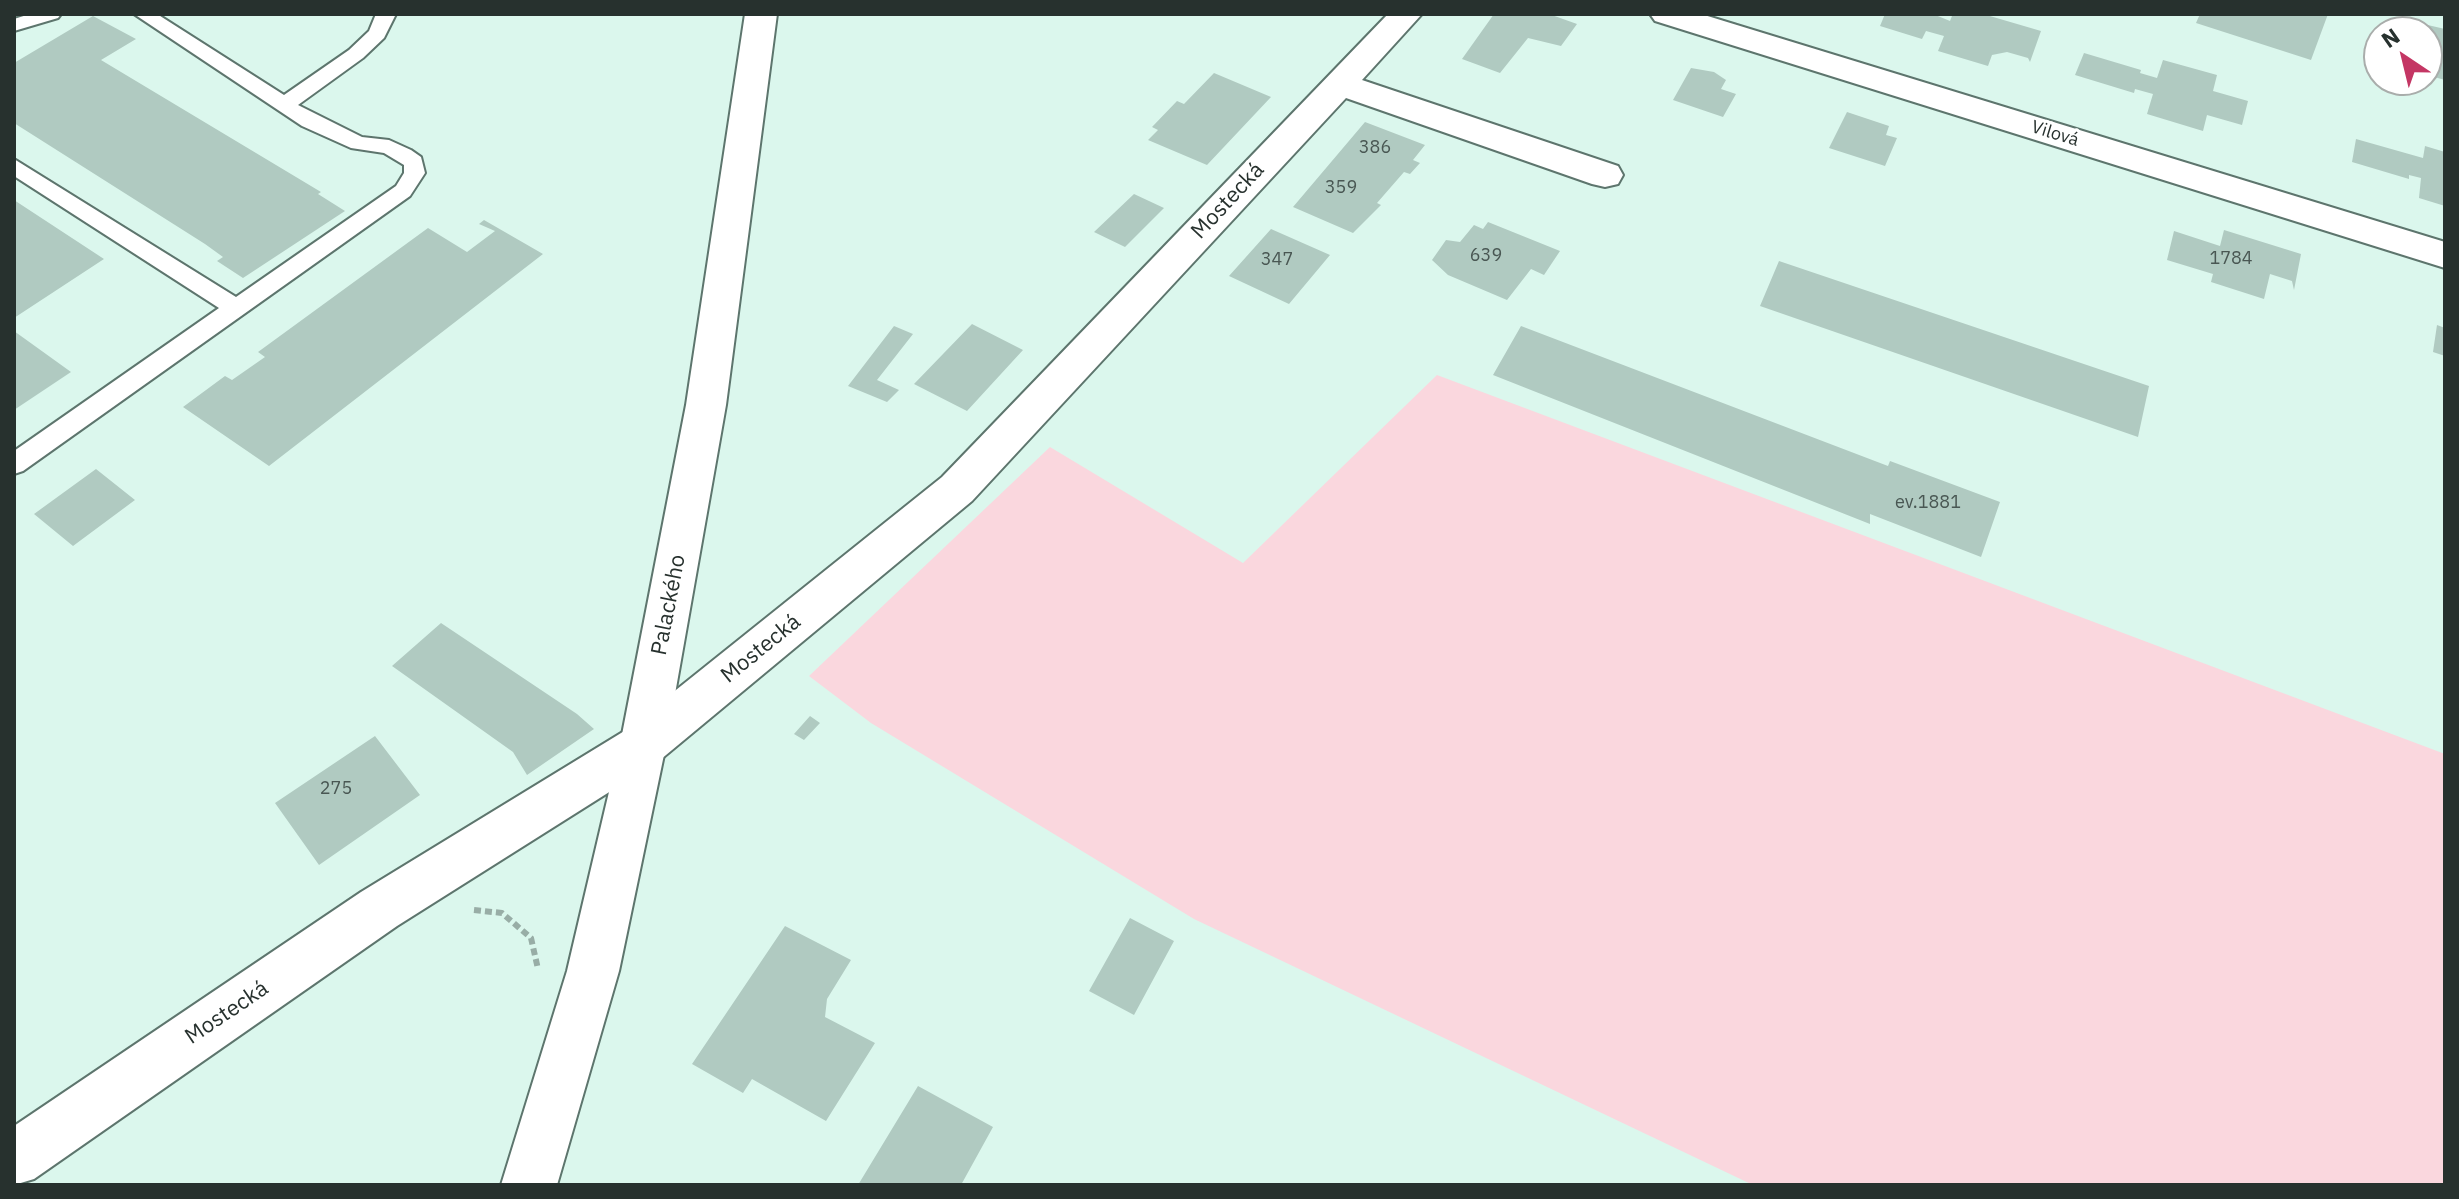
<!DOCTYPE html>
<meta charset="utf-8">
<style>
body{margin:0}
#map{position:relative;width:2459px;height:1199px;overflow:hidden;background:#dbf7ed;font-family:"IBM Plex Sans",sans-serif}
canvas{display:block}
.frame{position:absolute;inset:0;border:16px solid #27312e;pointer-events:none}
.north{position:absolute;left:2363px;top:16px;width:80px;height:80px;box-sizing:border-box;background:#fff;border:2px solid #a9adab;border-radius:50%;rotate:325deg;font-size:22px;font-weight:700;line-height:32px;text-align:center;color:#27312e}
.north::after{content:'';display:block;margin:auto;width:28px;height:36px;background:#c43664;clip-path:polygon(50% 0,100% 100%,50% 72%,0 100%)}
</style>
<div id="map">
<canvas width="2459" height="1199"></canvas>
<div class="frame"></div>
<div class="north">N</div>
</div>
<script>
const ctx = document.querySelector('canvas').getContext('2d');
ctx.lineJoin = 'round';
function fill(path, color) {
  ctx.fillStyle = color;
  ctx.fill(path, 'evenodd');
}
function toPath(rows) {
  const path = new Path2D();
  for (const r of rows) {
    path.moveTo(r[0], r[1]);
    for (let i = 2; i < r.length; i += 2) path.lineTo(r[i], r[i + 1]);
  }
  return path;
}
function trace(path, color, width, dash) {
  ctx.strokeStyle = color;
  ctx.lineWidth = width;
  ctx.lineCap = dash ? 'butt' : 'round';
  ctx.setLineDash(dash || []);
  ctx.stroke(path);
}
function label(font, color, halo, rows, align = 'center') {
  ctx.font = font + ' "IBM Plex Sans",sans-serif';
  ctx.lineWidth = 6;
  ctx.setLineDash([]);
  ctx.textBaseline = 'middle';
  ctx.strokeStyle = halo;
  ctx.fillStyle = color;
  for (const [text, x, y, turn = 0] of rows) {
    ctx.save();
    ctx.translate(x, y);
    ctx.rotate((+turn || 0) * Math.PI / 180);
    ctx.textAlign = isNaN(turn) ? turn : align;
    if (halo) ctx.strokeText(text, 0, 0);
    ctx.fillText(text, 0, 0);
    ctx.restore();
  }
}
const green = toPath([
 [1437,375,2445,754,2445,1185,1753,1185,1194,919,871,723,809,676,1050,447,1243,563]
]);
const building = toPath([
 [1494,14,1549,14,1577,24,1561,46,1528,38,1500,73,1462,59],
 [1885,14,1933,14,1950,21,1952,16,1960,14,1983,14,2041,31,2030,62,2028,58,2007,52,1992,55,1988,66,1938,51,1944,36,1926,31,1922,39,1880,26],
 [2200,14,2328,14,2311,60,2196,23],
 [93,16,136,39,101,60,321,192,318,194,345,211,243,278,217,261,223,257,205,244,14,123,14,63],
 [2419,23,2445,29,2445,80,2427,75,2427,32,2418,32],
 [2084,53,2141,70,2140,73,2157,78,2163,60,2217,75,2213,91,2248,101,2242,125,2207,115,2203,131,2147,114,2153,94,2135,89,2134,93,2075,75],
 [1691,68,1714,72,1726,80,1721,89,1736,94,1723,117,1673,100],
 [1214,73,1271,97,1207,165,1148,140,1158,130,1152,127,1177,101,1184,104],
 [1847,112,1889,126,1886,135,1897,138,1885,166,1829,148],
 [1365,122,1425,145,1413,160,1420,163,1410,174,1404,172,1377,203,1381,205,1353,233,1293,207],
 [2356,139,2423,158,2425,146,2445,152,2445,206,2419,198,2421,178,2409,175,2409,179,2352,162],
 [1134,194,1164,208,1125,247,1094,232],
 [14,200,104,259,14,318],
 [484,220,543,254,269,466,183,407,225,376,232,380,265,357,258,352,428,228,467,252,495,231,479,224],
 [1488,222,1560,251,1544,275,1531,269,1507,300,1448,275,1432,260,1446,240,1460,242,1474,225,1483,229],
 [1271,229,1330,255,1289,304,1229,276],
 [2224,230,2301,254,2294,290,2292,281,2270,274,2264,299,2211,282,2213,274,2167,260,2174,231,2220,246],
 [1779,261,2149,386,2138,437,1760,306],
 [972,324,1023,350,967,411,914,384],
 [2437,325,2445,328,2445,356,2433,352],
 [894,326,913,334,877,380,899,390,887,402,848,386],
 [1521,326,1888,466,1890,461,2000,502,1981,557,1870,514,1870,524,1493,375],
 [14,331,71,372,14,410],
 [96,469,135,500,73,546,34,514],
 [441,623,577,714,594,729,527,775,513,752,392,666],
 [810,716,820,723,804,740,794,734],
 [375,736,420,795,319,865,275,803],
 [1130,918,1174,941,1134,1015,1089,991],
 [785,926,851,960,827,999,825,1017,875,1043,826,1121,752,1079,743,1093,692,1064],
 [918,1086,993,1127,961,1185,858,1185]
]);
const path = toPath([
 [474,910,502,913,531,938,538,969]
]);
const lane = toPath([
 [30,14,61,14,58,18,14,31,14,19,30,14],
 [134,14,157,14,284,95,349,50,369,31,376,14,396,14,384,38,363,58,298,105,362,137,389,140,411,150,421,157,425,173,410,196,23,471,14,474,14,451,219,308,14,176,14,159,236,297,396,186,404,173,404,165,384,153,351,148,302,126,134,14]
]);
const street = toPath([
 [1388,14,1422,14,1362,80,1618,166,1623,175,1618,184,1605,187,1592,184,1346,98,972,501,660,760,397,926,34,1179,14,1185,14,1126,361,892,626,730,942,477,1388,14],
 [1650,14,1701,14,2445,242,2445,268,1655,21,1650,14]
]);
const secondary = toPath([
 [745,14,777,14,726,405,666,745,619,971,557,1185,501,1185,567,971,620,745,686,405,745,14]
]);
const farStreetnames = [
 ["Vilová",2055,134,17]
];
const numberNames = [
 ["386",1375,148],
 ["359",1341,188],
 ["639",1486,256],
 ["1784",2231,259],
 ["347",1277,260],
 ["ev.1881",1928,503],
 ["275",336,789]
];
const streetNames = [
 ["Mostecká",1228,201,-47],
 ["Palackého",669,605,-79],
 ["Mostecká",761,649,-39],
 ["Mostecká",227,1013,-34]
];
fill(green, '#fad7de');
fill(building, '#b0cac1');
trace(lane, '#5d756d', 4);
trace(street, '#5d756d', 4);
trace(secondary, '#5d756d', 4);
trace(path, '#98ada6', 6, [7, 4]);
fill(lane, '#fff');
fill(street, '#fff');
fill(secondary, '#fff');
label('18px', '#27312e', '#fff', farStreetnames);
label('18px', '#495753', null, numberNames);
label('22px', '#27312e', '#fff', streetNames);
</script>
